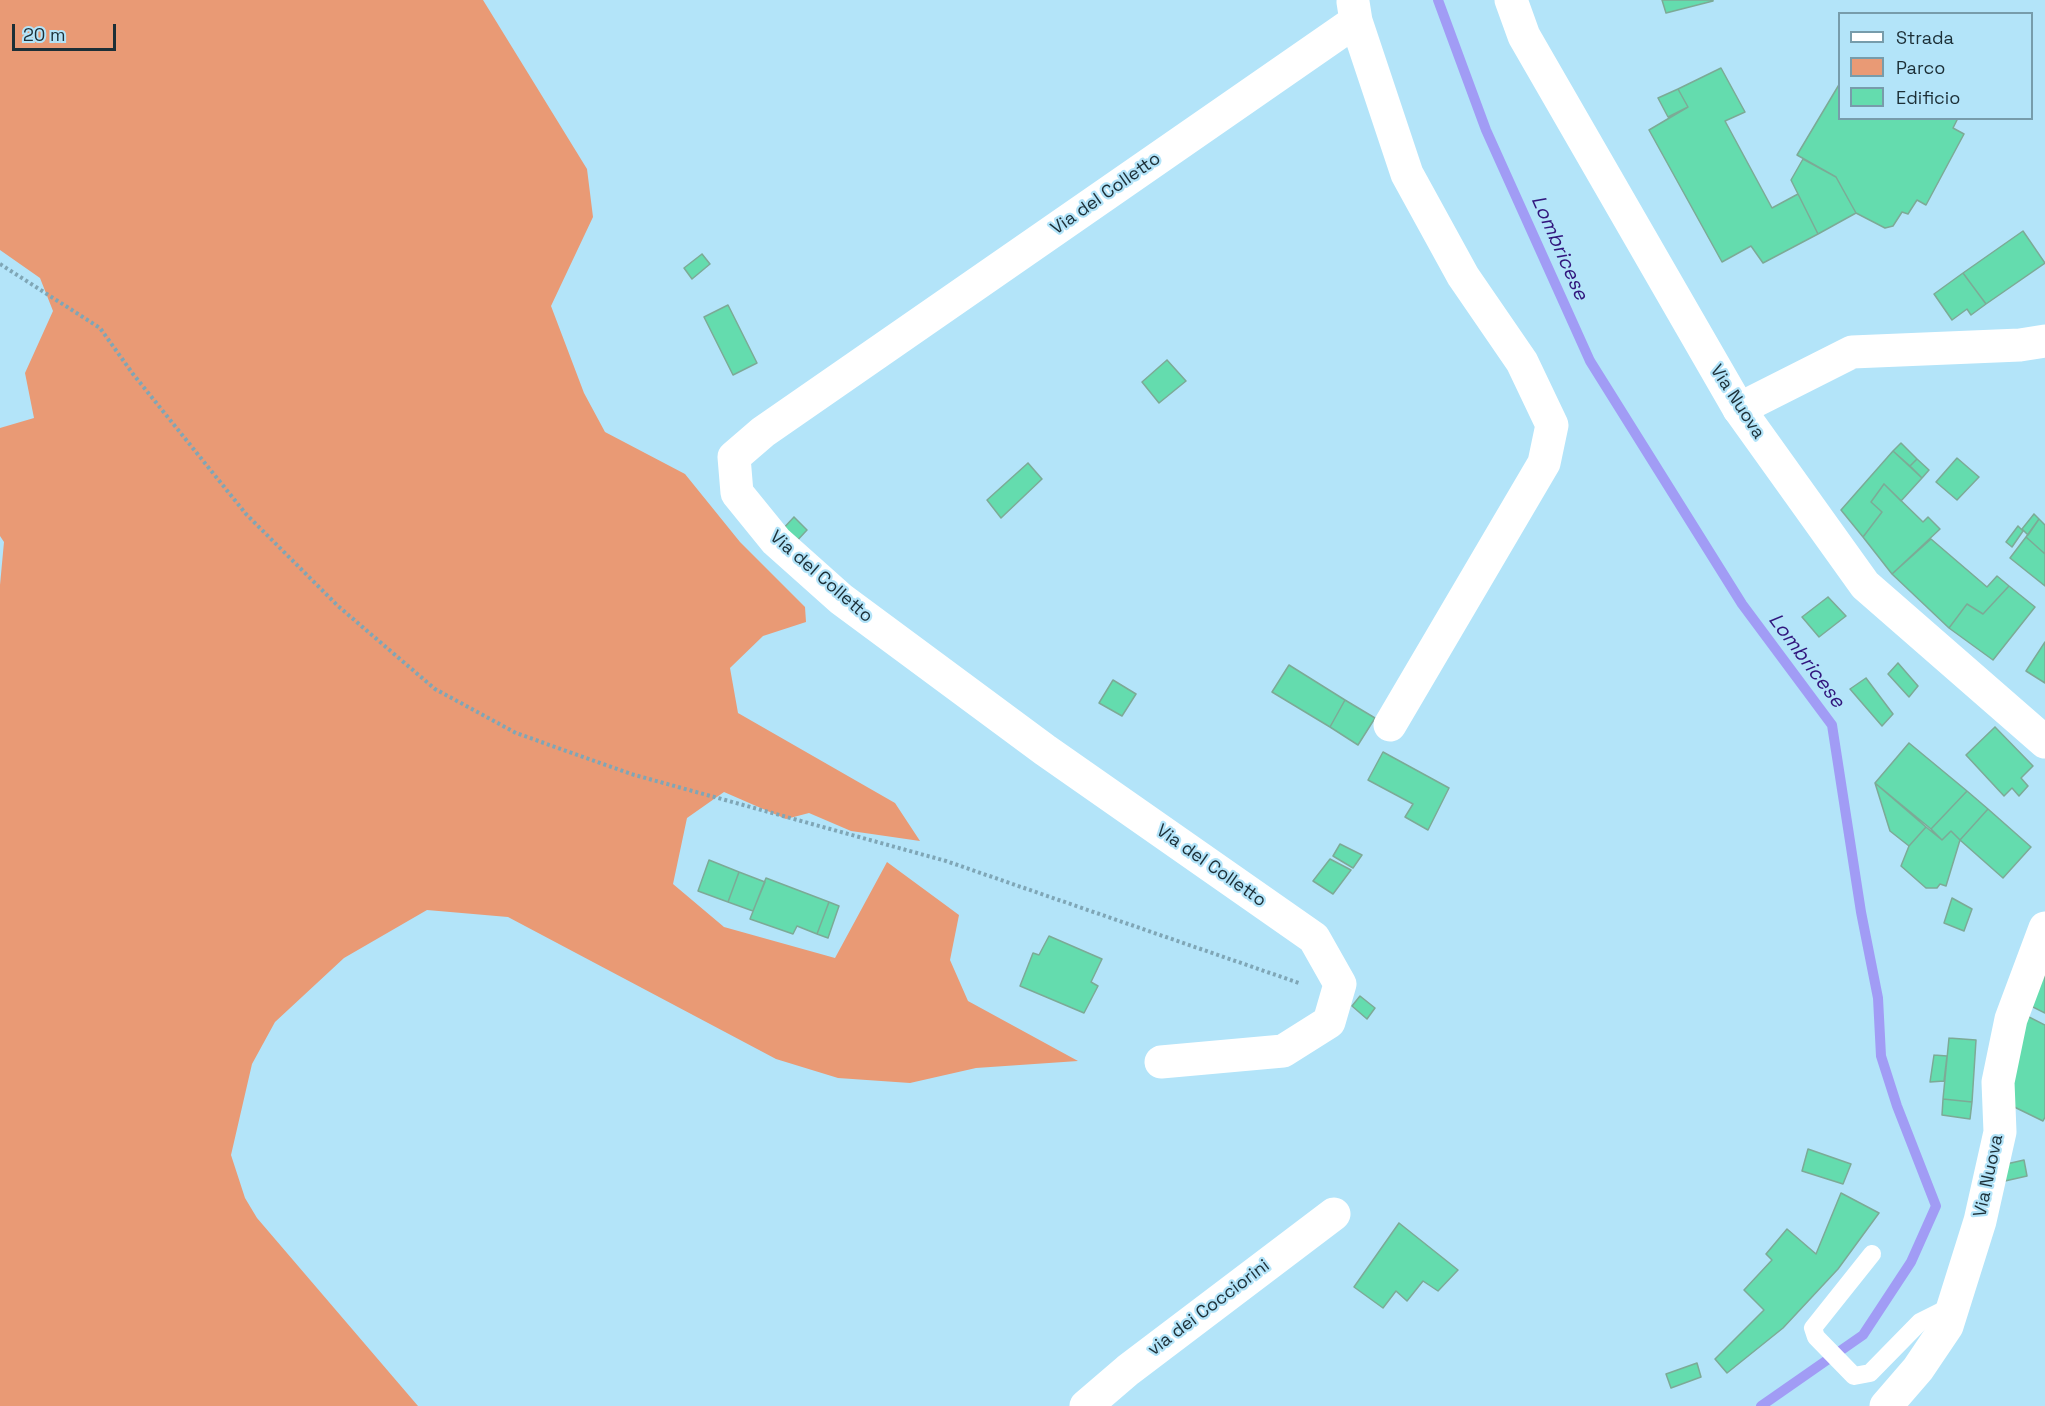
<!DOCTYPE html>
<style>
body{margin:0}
#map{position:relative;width:2045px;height:1406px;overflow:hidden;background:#b3e4f9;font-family:"Space Grotesk",sans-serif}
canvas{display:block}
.legend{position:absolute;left:1838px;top:12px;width:195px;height:108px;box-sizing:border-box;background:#b3e4f9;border:2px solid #779cab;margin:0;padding:8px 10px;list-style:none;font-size:18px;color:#1c2f37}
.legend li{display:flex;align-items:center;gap:12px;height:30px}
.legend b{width:30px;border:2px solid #779cab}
.scale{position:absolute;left:12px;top:24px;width:104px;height:27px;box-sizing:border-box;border:3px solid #1c2f37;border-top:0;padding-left:8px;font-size:18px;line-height:21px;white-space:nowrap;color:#1c2f37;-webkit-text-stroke:4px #b3e4f9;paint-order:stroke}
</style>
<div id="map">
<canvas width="2045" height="1406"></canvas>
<ul class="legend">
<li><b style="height:8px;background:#fff"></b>Strada</li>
<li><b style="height:16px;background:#e99a75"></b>Parco</li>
<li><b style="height:16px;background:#64dcae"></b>Edificio</li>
</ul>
<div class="scale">20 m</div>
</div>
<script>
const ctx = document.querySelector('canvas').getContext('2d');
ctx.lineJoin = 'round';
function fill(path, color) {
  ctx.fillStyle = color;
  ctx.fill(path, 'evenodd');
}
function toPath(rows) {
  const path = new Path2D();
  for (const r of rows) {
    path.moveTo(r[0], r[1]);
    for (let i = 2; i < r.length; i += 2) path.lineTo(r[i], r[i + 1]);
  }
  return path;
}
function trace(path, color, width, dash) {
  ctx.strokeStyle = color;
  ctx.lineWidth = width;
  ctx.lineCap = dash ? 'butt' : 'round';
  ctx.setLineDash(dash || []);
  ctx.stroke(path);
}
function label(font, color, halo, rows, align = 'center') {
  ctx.font = font + ' "Space Grotesk",sans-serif';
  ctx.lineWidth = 4.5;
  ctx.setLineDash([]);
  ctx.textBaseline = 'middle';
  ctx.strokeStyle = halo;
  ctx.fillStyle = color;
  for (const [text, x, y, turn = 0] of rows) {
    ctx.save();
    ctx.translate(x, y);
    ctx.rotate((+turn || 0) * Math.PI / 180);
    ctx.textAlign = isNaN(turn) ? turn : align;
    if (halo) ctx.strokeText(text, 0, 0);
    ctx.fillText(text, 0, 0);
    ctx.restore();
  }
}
const green = toPath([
 [0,0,483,0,587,169,593,217,551,306,584,393,605,432,685,474,740,542,805,607,806,622,763,636,730,668,738,713,895,803,920,841,851,831,809,813,786,819,724,792,687,818,673,884,724,927,835,958,887,862,959,915,950,960,968,1001,1078,1061,976,1068,910,1083,838,1078,776,1059,508,917,427,910,344,958,275,1022,252,1064,231,1155,245,1198,257,1218,418,1406,0,1406,0,585,4,542,0,536,0,428,34,418,25,373,53,311,40,278,0,250]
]);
const stream = toPath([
 [1438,0,1486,130,1590,361,1742,604,1832,725,1861,912,1878,998,1881,1056,1897,1106,1936,1206,1911,1262,1863,1335,1761,1406]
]);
const building = toPath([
 [1662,0,1713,0,1713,1,1666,13,1662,0],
 [1721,68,1745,112,1725,121,1772,208,1798,194,1818,234,1763,263,1751,246,1722,262,1649,130,1688,107,1678,89,1721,68],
 [1840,83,1840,118,1958,118,1953,128,1964,134,1926,205,1917,200,1908,214,1902,212,1893,226,1885,228,1856,213,1836,177,1797,155,1840,83],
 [1678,89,1688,107,1668,117,1658,98,1678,89],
 [1803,159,1836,177,1856,213,1818,234,1791,180,1803,159],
 [2023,231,2045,263,1986,304,1963,273,2023,231],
 [702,254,710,264,692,279,684,268,702,254],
 [1963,273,1986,304,1971,315,1967,309,1952,320,1934,294,1963,273],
 [728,305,757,363,733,375,704,317,728,305],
 [1167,360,1186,381,1159,403,1142,382,1167,360],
 [1901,443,1917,459,1910,466,1893,451,1901,443],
 [1893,451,1922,478,1901,501,1884,484,1871,502,1882,512,1863,537,1841,510,1893,451],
 [1957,458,1979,477,1957,500,1936,482,1957,458],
 [1917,459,1929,470,1922,478,1910,466,1917,459],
 [1028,463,1042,479,1001,518,987,500,1028,463],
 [1884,484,1923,522,1928,517,1940,529,1892,574,1863,537,1882,512,1871,502,1884,484],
 [2034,514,2039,519,2028,535,2022,529,2034,514],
 [794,517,807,530,793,545,780,532,794,517],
 [2039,519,2045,525,2045,554,2026,537,2039,519],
 [2018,526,2023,531,2012,547,2006,542,2018,526],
 [2026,537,2045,554,2045,586,2010,558,2026,537],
 [1931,539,1987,587,1997,576,2009,586,1983,614,1967,604,1949,628,1892,574,1931,539],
 [2009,586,2035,607,1993,660,1949,628,1967,604,1983,614,2009,586],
 [1828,597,1846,616,1819,637,1802,617,1828,597],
 [2045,642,2045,683,2026,671,2045,642],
 [1898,663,1918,686,1909,697,1888,674,1898,663],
 [1289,665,1345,700,1330,727,1272,692,1289,665],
 [1866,678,1893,714,1882,726,1850,689,1866,678],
 [1113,680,1136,694,1122,716,1099,703,1113,680],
 [1345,700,1375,718,1358,745,1330,727,1345,700],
 [1995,727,2033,766,2021,778,2028,786,2019,796,2012,788,2004,796,1966,755,1995,727],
 [1909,743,1967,791,1931,829,1875,783,1909,743],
 [1383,752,1449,788,1428,830,1405,817,1413,804,1368,780,1383,752],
 [1875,783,1926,827,1909,846,1890,831,1875,783],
 [1967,791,1988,809,1960,840,1951,831,1942,840,1931,829,1967,791],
 [1988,809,2031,847,2003,878,1960,840,1988,809],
 [1926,827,1942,840,1951,831,1960,840,1946,886,1940,884,1937,888,1926,888,1901,866,1909,846,1926,827],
 [1340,844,1362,855,1353,868,1333,856,1340,844],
 [1330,859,1351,870,1333,894,1313,881,1330,859],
 [709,860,739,872,728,902,698,891,709,860],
 [739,872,765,882,753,911,728,902,739,872],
 [766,878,829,902,817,934,797,926,793,934,750,919,766,878],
 [1952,898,1972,909,1964,931,1944,923,1952,898],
 [829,902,839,906,828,938,817,934,829,902],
 [1049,936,1102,959,1091,982,1098,986,1084,1013,1020,986,1033,953,1039,955,1049,936],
 [2045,959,2045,1013,2025,1003,2045,959],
 [1360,996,1375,1008,1367,1019,1352,1006,1360,996],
 [2027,1016,2045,1025,2045,1117,2043,1121,2004,1102,2027,1016],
 [1949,1038,1976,1040,1972,1102,1943,1099,1949,1038],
 [1934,1055,1947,1056,1944,1081,1930,1082,1934,1055],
 [1943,1099,1972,1102,1970,1119,1942,1115,1943,1099],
 [1808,1149,1851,1164,1843,1184,1802,1171,1808,1149],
 [2024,1160,2027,1176,2005,1181,2002,1165,2024,1160],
 [1841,1193,1879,1213,1838,1269,1783,1328,1727,1373,1715,1359,1764,1310,1744,1290,1772,1260,1766,1254,1787,1229,1816,1254,1841,1193],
 [1399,1223,1458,1270,1438,1291,1423,1281,1407,1301,1396,1291,1383,1308,1354,1287,1399,1223],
 [1697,1363,1701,1377,1671,1388,1666,1374,1697,1363]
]);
const path = toPath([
 [0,264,100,328,133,374,246,514,338,606,435,689,516,733,631,774,946,861,1299,983]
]);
const service = toPath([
 [1872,1254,1813,1328,1816,1337,1854,1376,1870,1373,1920,1322,1954,1305]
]);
const minor = toPath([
 [1353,2,1356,21,1407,174,1463,276,1522,362,1552,425,1544,463,1390,725],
 [1739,409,1852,352,2020,345,2045,341],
 [1161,1062,1283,1051,1329,1022,1340,984,1314,938,1045,750,841,599,776,541,737,493,734,457,763,432,1356,21],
 [1086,1406,1128,1370,1334,1214]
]);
const tertiary = toPath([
 [1511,0,1524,36,1739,409,1865,585,2045,742],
 [1886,1406,1918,1369,1947,1326,1980,1221,2000,1132,1998,1082,2011,1019,2045,928]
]);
const streetNames = [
 ["Via del Colletto",1106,194,-35],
 ["Via Nuova",1737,402,57],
 ["Via del Colletto",821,577,41],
 ["Via del Colletto",1211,866,35],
 ["Via Nuova",1989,1176,-78],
 ["via dei Cocciorini",1209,1308,-37]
];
const waterNames = [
 ["Lombricese",1559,248,66],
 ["Lombricese",1806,661,53]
];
fill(green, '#e99a75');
trace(stream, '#a19cf5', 10);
fill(building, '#64dcae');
trace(building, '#7caa96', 1.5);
trace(path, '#7fa6b6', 4, [3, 3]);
trace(service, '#fff', 18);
trace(minor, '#fff', 33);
trace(tertiary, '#fff', 33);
label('18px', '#1c2f37', '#b3e4f9', streetNames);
label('italic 20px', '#31167d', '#b3e4f9', waterNames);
</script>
